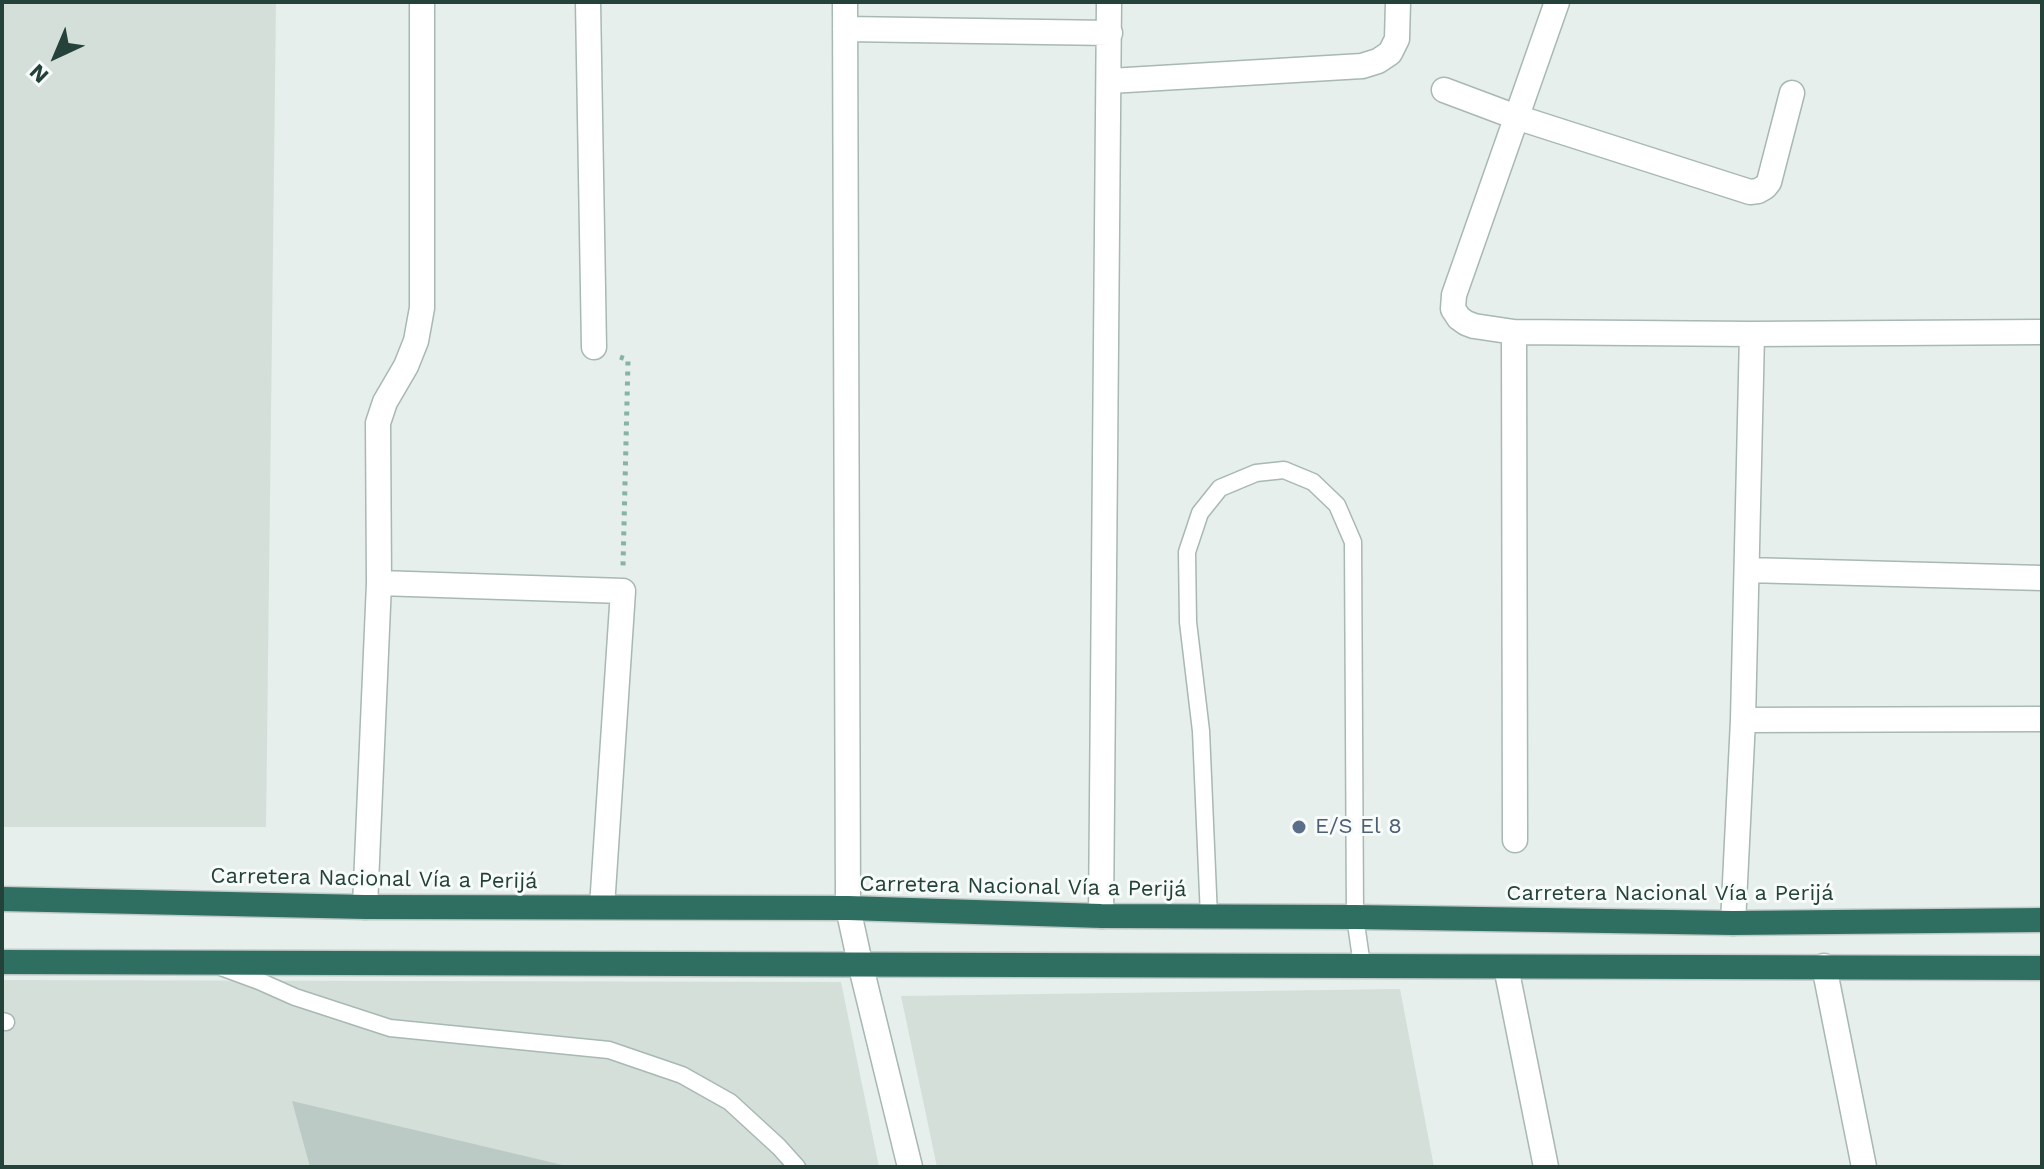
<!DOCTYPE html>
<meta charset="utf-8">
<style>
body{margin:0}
#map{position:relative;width:2044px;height:1169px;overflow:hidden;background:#e6efeb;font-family:"Work Sans",sans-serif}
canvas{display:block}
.frame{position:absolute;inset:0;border:4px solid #24423a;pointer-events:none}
.north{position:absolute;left:16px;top:16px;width:80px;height:80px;-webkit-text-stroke:6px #f7fbf9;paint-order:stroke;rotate:224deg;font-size:22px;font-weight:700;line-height:32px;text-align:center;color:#24423a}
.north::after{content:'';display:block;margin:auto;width:28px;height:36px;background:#24423a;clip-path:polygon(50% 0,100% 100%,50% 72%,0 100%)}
</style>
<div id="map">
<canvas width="2044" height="1169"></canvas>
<div class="frame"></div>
<div class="north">N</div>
</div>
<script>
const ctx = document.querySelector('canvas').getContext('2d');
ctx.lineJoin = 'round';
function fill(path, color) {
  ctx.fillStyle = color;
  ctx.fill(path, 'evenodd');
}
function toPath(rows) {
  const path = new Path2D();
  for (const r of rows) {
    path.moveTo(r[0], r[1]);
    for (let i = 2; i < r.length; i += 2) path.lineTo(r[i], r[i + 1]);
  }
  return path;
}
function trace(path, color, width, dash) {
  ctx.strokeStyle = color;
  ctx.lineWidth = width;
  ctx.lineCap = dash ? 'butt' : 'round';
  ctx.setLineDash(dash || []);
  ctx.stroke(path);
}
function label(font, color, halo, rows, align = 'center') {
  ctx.font = font + ' "Work Sans",sans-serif';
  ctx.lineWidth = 6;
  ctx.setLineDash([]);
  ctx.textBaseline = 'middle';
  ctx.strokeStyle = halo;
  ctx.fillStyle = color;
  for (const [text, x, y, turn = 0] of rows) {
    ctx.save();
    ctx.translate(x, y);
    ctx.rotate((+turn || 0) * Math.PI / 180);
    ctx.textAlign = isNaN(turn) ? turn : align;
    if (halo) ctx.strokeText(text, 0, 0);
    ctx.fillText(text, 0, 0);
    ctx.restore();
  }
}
const built = toPath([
 [2,2,276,2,266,827,2,827],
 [2,980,841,982,879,1167,2,1167],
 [1400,989,1434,1167,937,1167,901,996]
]);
const building = toPath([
 [292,1101,567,1166,567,1167,310,1167]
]);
const path = toPath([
 [620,357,628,360,623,566]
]);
const lane = toPath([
 [1209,917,1201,731,1188,622,1187,552,1200,513,1220,488,1256,473,1284,470,1313,482,1337,505,1353,542,1355,917,1362,965],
 [221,967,259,981,295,997,390,1028,609,1050,682,1075,730,1102,779,1147,797,1167],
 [2,1021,6,1022]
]);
const street = toPath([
 [588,2,594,347],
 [845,2,848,908,860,963,910,1167],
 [1557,2,1454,295,1453,309,1459,318,1466,323,1474,326,1514,332,1752,334,2042,332],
 [845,29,1110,33],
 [1110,81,1362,66,1378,61,1390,53,1397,39,1398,2],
 [1444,90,1516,117,1750,192,1758,191,1765,187,1769,182,1792,93],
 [1514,332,1515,840],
 [1747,570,2042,578],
 [379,583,623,591,602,907],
 [1743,720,2042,719],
 [365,907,379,583,378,423,385,402,406,366,416,341,422,308,422,2],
 [1101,916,1109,2],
 [1733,923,1743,720,1752,334],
 [1824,966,1864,1167],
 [1506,967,1546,1167]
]);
const highway = toPath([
 [2,899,365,907,848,908,1101,916,1355,917,1733,923,2042,920],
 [2,962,2042,968]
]);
const markers = [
 [1299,827,8,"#5c6f8a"]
];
const serviceNames = [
 ["E/S El 8",1315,827]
];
const streetNames = [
 ["Carretera Nacional Vía a Perijá",374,879,1],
 ["Carretera Nacional Vía a Perijá",1023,887,1],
 ["Carretera Nacional Vía a Perijá",1670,894]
];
fill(built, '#d4dfda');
fill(building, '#bbcac4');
trace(lane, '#a8b8b2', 19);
trace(street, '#a8b8b2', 27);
trace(highway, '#c2cac8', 27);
trace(path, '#86b3a5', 5, [4, 6]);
trace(lane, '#fff', 16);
trace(street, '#fff', 24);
trace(highway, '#2f6f62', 24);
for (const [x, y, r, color] of markers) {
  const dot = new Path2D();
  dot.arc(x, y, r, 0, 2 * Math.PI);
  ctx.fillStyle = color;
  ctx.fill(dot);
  trace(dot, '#f7fbf9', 3);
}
label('22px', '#4e5e75', '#f7fbf9', serviceNames, 'left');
label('22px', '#24423a', '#f7fbf9', streetNames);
</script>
